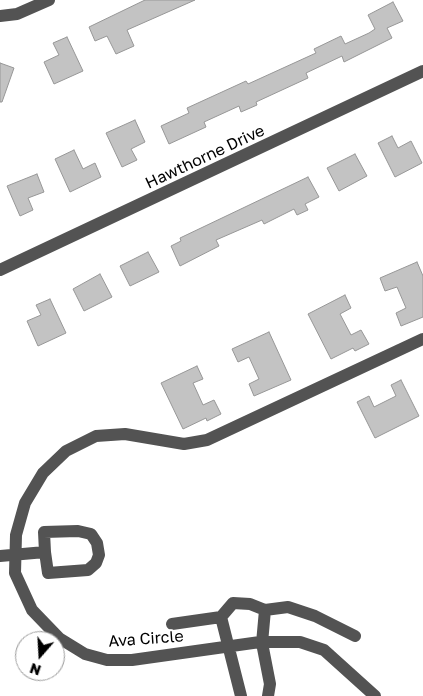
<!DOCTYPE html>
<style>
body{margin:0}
#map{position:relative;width:423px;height:696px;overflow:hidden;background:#fff;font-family:"Golos Text",sans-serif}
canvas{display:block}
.north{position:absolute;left:15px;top:631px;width:50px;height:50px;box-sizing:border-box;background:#fff;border:1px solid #999;border-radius:50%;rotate:199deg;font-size:14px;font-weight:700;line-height:20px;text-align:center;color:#000}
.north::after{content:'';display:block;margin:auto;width:18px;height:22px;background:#000;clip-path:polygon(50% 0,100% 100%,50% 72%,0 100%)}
</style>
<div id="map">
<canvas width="423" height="696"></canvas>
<div class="north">N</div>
</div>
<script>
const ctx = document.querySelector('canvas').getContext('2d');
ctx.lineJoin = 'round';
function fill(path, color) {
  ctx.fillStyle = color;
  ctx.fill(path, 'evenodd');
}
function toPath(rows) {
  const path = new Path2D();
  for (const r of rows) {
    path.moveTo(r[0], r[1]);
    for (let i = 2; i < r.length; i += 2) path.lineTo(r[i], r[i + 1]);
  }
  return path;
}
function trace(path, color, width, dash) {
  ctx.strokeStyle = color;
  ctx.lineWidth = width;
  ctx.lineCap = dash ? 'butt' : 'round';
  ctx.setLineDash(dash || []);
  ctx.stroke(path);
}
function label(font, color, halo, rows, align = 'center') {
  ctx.font = font + ' "Golos Text",sans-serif';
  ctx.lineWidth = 4;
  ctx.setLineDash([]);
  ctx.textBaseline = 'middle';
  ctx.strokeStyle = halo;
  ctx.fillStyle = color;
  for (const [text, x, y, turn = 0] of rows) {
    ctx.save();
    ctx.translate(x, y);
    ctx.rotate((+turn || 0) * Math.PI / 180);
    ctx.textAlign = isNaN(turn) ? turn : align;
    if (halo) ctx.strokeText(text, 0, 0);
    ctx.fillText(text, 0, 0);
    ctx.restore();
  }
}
const building = toPath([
 [145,0,195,0,127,30,134,46,116,54,107,36,95,41,89,27,145,0],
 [393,2,403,21,387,28,392,38,344,62,342,56,306,73,308,78,256,102,257,105,241,112,239,106,204,122,206,127,169,144,161,126,189,113,187,108,246,81,248,84,316,53,314,49,341,36,345,44,369,33,375,29,368,15,393,2],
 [67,37,83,71,54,84,44,62,59,55,53,43,67,37],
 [0,63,14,68,2,102,0,102,0,63],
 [135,120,145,142,131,149,137,160,122,167,106,133,135,120],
 [392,136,398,148,411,141,422,163,395,177,378,143,392,136],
 [74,150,83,169,95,163,101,177,70,192,55,159,74,150],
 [355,154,367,176,339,191,327,168,355,154],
 [37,174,44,192,28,198,33,210,20,216,7,186,37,174],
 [308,177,319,197,305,204,308,210,297,215,294,209,264,224,262,220,216,240,219,246,180,266,171,246,181,241,180,238,308,177],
 [148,252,159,272,130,286,120,266,148,252],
 [417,262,423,276,423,317,401,326,396,313,406,308,397,287,385,291,380,278,417,262],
 [100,274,112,297,84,311,73,289,100,274],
 [345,295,351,308,340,314,351,335,361,330,369,344,355,351,353,348,331,359,308,314,345,295],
 [50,299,66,333,38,346,27,321,41,315,36,305,50,299],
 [269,332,291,380,254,396,249,384,259,379,249,357,238,362,232,349,269,332],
 [197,366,203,379,193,383,203,405,214,400,221,414,207,421,206,418,183,429,161,383,197,366],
 [401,380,419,416,375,438,357,402,369,396,374,407,396,396,391,385,401,380]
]);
const minor = toPath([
 [0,16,17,14,49,0],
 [0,270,423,71],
 [0,556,45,552,48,573,88,570,96,563,99,555,97,543,91,534,78,531,44,532,45,552],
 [265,610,262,643,270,684,268,696],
 [221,617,241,696],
 [172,624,221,617,233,603,250,604,265,610,288,607,315,616,355,636],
 [375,696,324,650,300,642,260,642,132,660,107,660,85,654,59,638,32,610,15,573,16,535,25,503,43,473,66,451,96,436,125,434,184,444,207,440,423,339]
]);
const streetNames = [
 ["Hawthorne Drive",205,157,-25],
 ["Ava Circle",146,639,-4]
];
fill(building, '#c3c3c3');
trace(building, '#979797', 1);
trace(minor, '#535353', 12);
label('16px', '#000', '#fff', streetNames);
</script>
